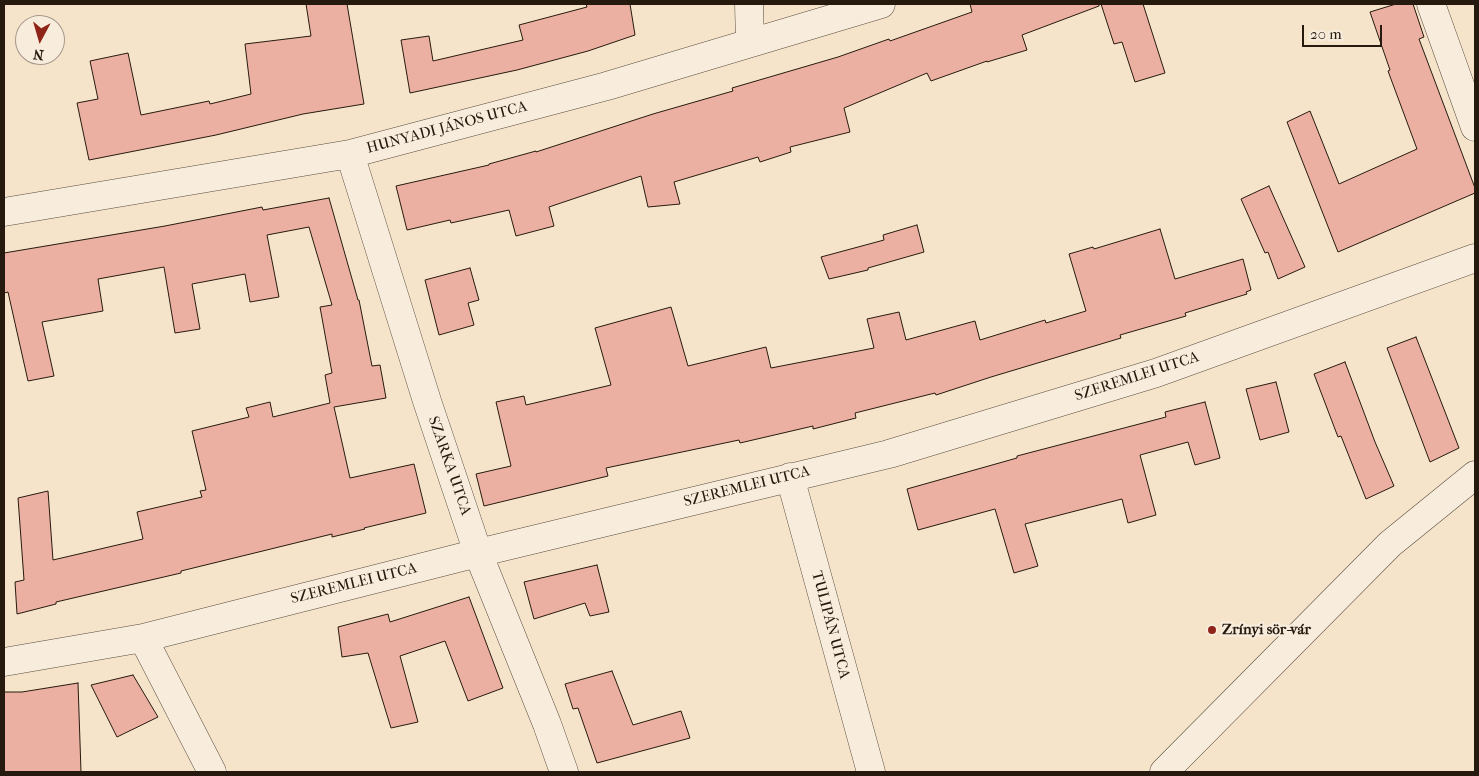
<!DOCTYPE html>
<meta charset="utf-8">
<style>
body{margin:0}
#map{position:relative;width:1479px;height:776px;overflow:hidden;background:#f5e4ca;font-family:"IM FELL French Canon",serif}
canvas{display:block}
.frame{position:absolute;inset:0;border:5px solid #261a0f;pointer-events:none}
.north{position:absolute;left:15px;top:15px;width:50px;height:50px;box-sizing:border-box;background:#f8eddd;border:1px solid #a4998b;border-radius:50%;rotate:186deg;font-size:14px;font-weight:700;line-height:20px;text-align:center;color:#261a0f}
.north::after{content:'';display:block;margin:auto;width:18px;height:22px;background:#8f2418;clip-path:polygon(50% 0,100% 100%,50% 72%,0 100%)}
.scale{position:absolute;left:1302px;top:25px;width:80px;height:22px;box-sizing:border-box;border:2px solid #261a0f;border-top:0;padding-left:6px;font-size:15px;line-height:18px;white-space:nowrap;color:#261a0f;-webkit-text-stroke:4px #f8eddd;paint-order:stroke}
</style>
<div id="map">
<canvas width="1479" height="776"></canvas>
<div class="frame"></div>
<div class="north">N</div>
<div class="scale">20 m</div>
</div>
<script>
const ctx = document.querySelector('canvas').getContext('2d');
ctx.lineJoin = 'round';
function fill(path, color) {
  ctx.fillStyle = color;
  ctx.fill(path, 'evenodd');
}
function toPath(rows) {
  const path = new Path2D();
  for (const r of rows) {
    path.moveTo(r[0], r[1]);
    for (let i = 2; i < r.length; i += 2) path.lineTo(r[i], r[i + 1]);
  }
  return path;
}
function trace(path, color, width, dash) {
  ctx.strokeStyle = color;
  ctx.lineWidth = width;
  ctx.lineCap = dash ? 'butt' : 'round';
  ctx.setLineDash(dash || []);
  ctx.stroke(path);
}
function label(font, color, halo, rows, align = 'center') {
  ctx.font = font + ' "IM FELL French Canon",serif';
  ctx.lineWidth = 4.5;
  ctx.setLineDash([]);
  ctx.textBaseline = 'middle';
  ctx.strokeStyle = halo;
  ctx.fillStyle = color;
  for (const [text, x, y, turn = 0] of rows) {
    ctx.save();
    ctx.translate(x, y);
    ctx.rotate((+turn || 0) * Math.PI / 180);
    ctx.textAlign = isNaN(turn) ? turn : align;
    if (halo) ctx.strokeText(text, 0, 0);
    ctx.fillText(text, 0, 0);
    ctx.restore();
  }
}
const building = toPath([
 [306,4,347,4,364,104,303,114,216,135,89,160,77,103,98,99,90,61,128,53,141,115,209,101,210,104,251,94,245,44,311,36,306,4],
 [586,4,630,4,635,35,588,51,517,70,410,93,401,40,429,36,433,61,523,40,519,25,587,7,586,4],
 [970,4,1099,4,1099,6,1022,35,1027,50,987,62,987,61,931,81,927,73,844,108,850,132,790,147,791,152,760,162,758,157,674,182,680,204,648,207,641,176,549,207,554,226,516,236,509,210,451,223,450,220,407,230,396,186,489,165,489,164,536,151,536,152,653,114,733,91,732,88,838,57,889,39,890,41,972,12,970,4],
 [1101,4,1143,4,1165,73,1135,82,1122,42,1114,44,1101,4],
 [1396,4,1413,4,1424,37,1419,39,1475,188,1475,193,1338,252,1287,122,1310,111,1339,184,1417,149,1388,71,1390,70,1370,12,1396,4],
 [1269,186,1305,267,1278,279,1268,252,1265,253,1241,199,1269,186],
 [329,198,358,300,359,300,372,366,380,365,386,398,334,407,350,478,414,464,426,513,364,528,365,529,332,537,332,534,181,571,181,573,56,602,56,604,17,614,15,582,24,580,18,498,48,491,53,560,143,539,137,512,202,497,200,491,206,490,192,431,249,417,246,408,270,402,273,417,330,403,325,375,332,373,320,307,332,305,309,227,267,235,279,297,250,302,245,274,192,284,200,329,175,333,164,267,98,279,103,311,42,322,54,376,28,381,8,292,4,293,4,253,165,226,262,207,263,210,329,198],
 [917,225,924,252,868,268,868,270,829,279,821,257,884,240,883,235,917,225],
 [1160,229,1175,279,1243,259,1251,290,1246,292,1247,294,1185,313,1186,316,1120,335,1121,338,991,377,936,395,935,393,855,413,856,418,813,429,813,426,740,443,739,440,606,468,608,476,484,506,476,474,511,466,496,402,524,396,526,405,611,385,595,328,671,307,688,366,766,347,771,368,874,348,867,319,899,312,906,340,975,321,980,340,1045,320,1046,323,1086,311,1069,254,1093,247,1094,249,1160,229],
 [470,268,479,300,468,303,474,325,439,335,425,280,470,268],
 [1416,337,1459,448,1430,462,1387,348,1416,337],
 [1345,362,1375,442,1394,486,1366,499,1341,436,1338,437,1314,374,1345,362],
 [1276,382,1289,432,1260,440,1246,389,1276,382],
 [1205,402,1220,458,1195,465,1188,442,1140,455,1156,515,1128,523,1122,499,1025,524,1038,566,1014,573,995,509,918,530,907,489,1017,458,1017,456,1166,417,1165,412,1205,402],
 [597,565,609,612,590,616,585,603,534,619,524,582,597,565],
 [469,597,503,688,468,701,445,641,400,656,418,722,391,728,368,653,342,657,338,627,388,614,390,622,469,597],
 [612,671,633,725,681,711,690,738,597,763,578,708,573,709,565,684,612,671],
 [133,675,158,717,117,737,91,685,133,675],
 [78,683,81,772,4,772,4,692,22,692,78,683]
]);
const minor = toPath([
 [749,4,750,43],
 [1431,4,1475,127],
 [350,154,427,401,478,553,547,724,564,772],
 [4,212,350,154,607,86,881,4],
 [790,477,871,772],
 [143,638,212,772],
 [4,662,143,638,478,553,889,454,1156,373,1475,258],
 [1164,772,1390,544,1475,475]
]);
const markers = [
 [1212,630,5,"#8f2418"]
];
const streetNames = [
 ["HUNYADI JÁNOS UTCA",447,128,-15],
 ["SZEREMLEI UTCA",1137,377,-18],
 ["SZARKA UTCA",449,466,71],
 ["SZEREMLEI UTCA",747,487,-14],
 ["SZEREMLEI UTCA",354,584,-14],
 ["TULIPÁN UTCA",830,625,75]
];
const poiNames = [
 ["Zrínyi sör-vár",1222,630]
];
fill(building, '#ebb0a1');
trace(building, '#261a0f', 1);
trace(minor, '#5a4c3e', 29);
trace(minor, '#f8eddd', 28);
for (const [x, y, r, color] of markers) {
  const dot = new Path2D();
  dot.arc(x, y, r, 0, 2 * Math.PI);
  ctx.fillStyle = color;
  ctx.fill(dot);
  trace(dot, '#f8eddd', 2);
}
label('15px', '#261a0f', '#f8eddd', streetNames);
label('bold 15px', '#261a0f', '#f8eddd', poiNames, 'left');
</script>
